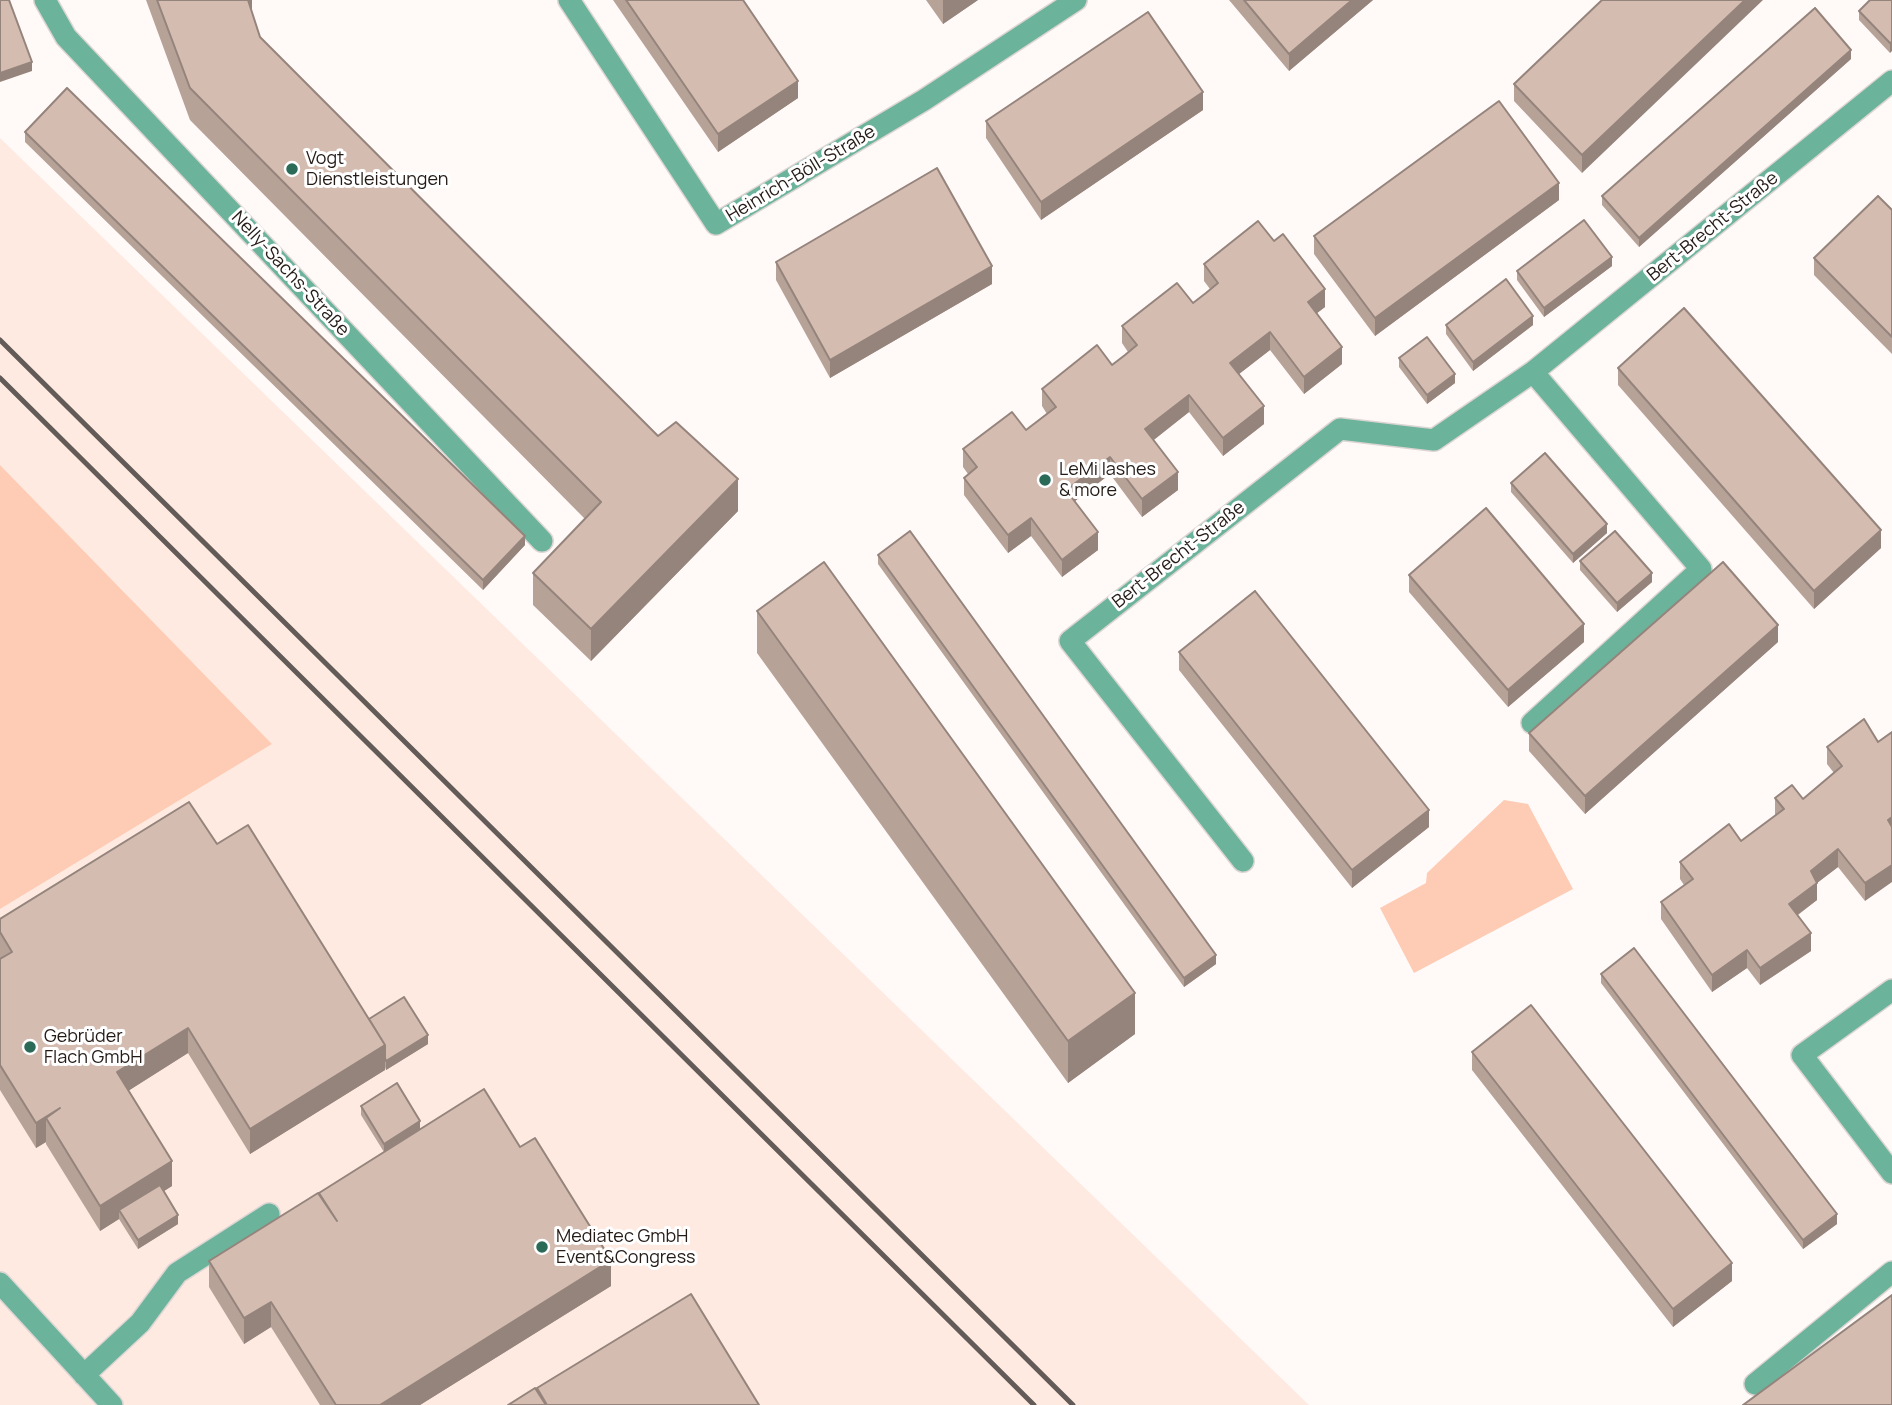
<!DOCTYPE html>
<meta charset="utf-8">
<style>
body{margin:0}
canvas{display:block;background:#fff9f7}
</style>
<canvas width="1892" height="1405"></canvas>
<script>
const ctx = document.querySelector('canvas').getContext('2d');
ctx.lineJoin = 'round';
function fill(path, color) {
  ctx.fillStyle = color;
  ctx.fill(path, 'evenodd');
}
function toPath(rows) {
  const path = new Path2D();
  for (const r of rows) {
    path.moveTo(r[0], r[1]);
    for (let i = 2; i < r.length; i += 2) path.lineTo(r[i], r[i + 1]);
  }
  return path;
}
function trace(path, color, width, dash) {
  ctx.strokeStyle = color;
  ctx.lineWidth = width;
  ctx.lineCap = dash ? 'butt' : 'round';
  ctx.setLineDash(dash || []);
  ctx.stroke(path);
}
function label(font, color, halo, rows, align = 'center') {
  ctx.font = font + ' Manrope,sans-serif';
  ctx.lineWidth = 6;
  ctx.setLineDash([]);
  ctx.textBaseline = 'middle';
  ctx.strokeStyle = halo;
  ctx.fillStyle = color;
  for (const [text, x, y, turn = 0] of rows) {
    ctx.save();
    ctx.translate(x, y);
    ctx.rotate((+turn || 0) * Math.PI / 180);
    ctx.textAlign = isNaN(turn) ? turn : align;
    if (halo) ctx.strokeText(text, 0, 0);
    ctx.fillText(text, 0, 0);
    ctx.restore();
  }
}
const built = toPath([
 [0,138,1309,1405,0,1405,0,909,272,744,0,465]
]);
const green = toPath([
 [0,465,272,744,0,909],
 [1504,800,1528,804,1573,889,1414,973,1380,908,1426,883,1427,873]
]);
const minor = toPath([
 [45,0,66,37,542,541],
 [569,0,716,224,924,100,1076,0],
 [1532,723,1701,569,1533,372],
 [1243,861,1070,641,1340,429,1434,440,1533,372,1892,81],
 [1892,990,1802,1055,1892,1173],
 [0,1283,112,1405],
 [84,1375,140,1323,177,1273,269,1214],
 [1755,1384,1892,1272]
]);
const rail = toPath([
 [0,340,1073,1405],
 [0,378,1034,1405]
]);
const wall = toPath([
 [146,0,252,0,251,11,260,37,658,436,738,511,591,661,533,605,533,573,585,519,190,120],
 [613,0,743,0,798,98,718,152],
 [926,0,978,0,943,24],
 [1229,0,1373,0,1289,71],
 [1602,0,1582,173,1514,101,1514,84],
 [1892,0,1890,53,1859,20,1859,11],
 [1851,59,1639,247,1602,205,1602,196],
 [1203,110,1041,220,986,138,986,121],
 [25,132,525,545,483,590,25,142],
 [1559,200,1375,336,1314,254,1314,236],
 [1892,210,1892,354,1814,275,1814,258],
 [776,262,992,284,830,378,776,280],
 [1204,264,1325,307,1317,313,1342,364,1304,394,1270,350,1239,374,1264,424,1223,456,1189,412,1153,440,1178,490,1142,517,1110,474,1075,501,1098,550,1062,577,1031,536,1008,553,964,495,964,478,968,474,963,467,963,449,1026,430,1047,414,1042,406,1042,389,1112,365,1128,352,1122,343,1122,326,1193,303,1210,289,1204,281],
 [1612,266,1544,317,1517,280,1517,271],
 [1446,325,1533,325,1473,371,1446,334],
 [1399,358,1455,383,1427,404,1399,367],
 [1618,368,1881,548,1814,609,1618,385],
 [1511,483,1607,533,1573,563,1511,492],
 [878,555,1216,964,1184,987,878,564],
 [1580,561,1652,582,1617,612,1580,570],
 [1409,575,1584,642,1508,707,1409,592],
 [757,611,1135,1034,1068,1083,757,653],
 [1778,642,1585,814,1529,751,1529,733],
 [1179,652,1429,827,1352,888,1179,670],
 [1878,742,1865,901,1838,867,1817,883,1817,900,1798,915,1811,951,1760,985,1747,968,1712,992,1661,919,1661,902,1684,885,1680,879,1680,862,1741,841,1775,816,1775,798,1803,799,1834,773,1827,764,1827,747],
 [217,844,369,1019,428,1044,386,1070,385,1067,385,1070,250,1154,188,1053,128,1091,172,1186,164,1191,178,1224,138,1249,119,1219,100,1231,46,1144,46,1142,36,1148,0,1090,0,919],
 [1601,974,1837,1224,1803,1249,1601,983],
 [1472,1052,1732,1281,1673,1327,1472,1070],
 [361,1106,420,1129,520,1147,611,1286,420,1405,320,1405,271,1327,244,1344,209,1287,209,1261,319,1196,319,1193,384,1152,361,1115]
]);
const shadedWall = toPath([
 [242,0,252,0,252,11],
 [943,0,978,0,943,24],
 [1352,0,1373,0,1289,71,1289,54],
 [1745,0,1763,0,1582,173,1582,155],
 [1892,42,1892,51,1890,53,1890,43],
 [1851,50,1851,59,1639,247,1639,238],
 [32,62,32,71,0,82,0,73],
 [798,81,798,98,718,152,718,134],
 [1203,92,1203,110,1041,220,1041,202],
 [1559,183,1559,200,1375,336,1375,318],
 [1612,257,1612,266,1544,317,1544,308],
 [992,266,992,284,830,378,830,360],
 [1325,289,1325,307,1308,320,1308,302],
 [1533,316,1533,325,1473,371,1473,362],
 [1270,332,1270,350,1230,381,1230,363],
 [1342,347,1342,364,1304,394,1304,377],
 [1455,374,1455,383,1427,404,1427,395],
 [1189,395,1189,412,1145,447,1145,429],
 [1264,406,1264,424,1223,456,1223,438],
 [1110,457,1110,474,1066,508,1066,490],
 [1178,472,1178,490,1142,517,1142,499],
 [738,479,738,511,591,661,591,629],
 [1031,518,1031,536,1008,553,1008,535],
 [1607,524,1607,533,1573,563,1573,554],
 [1881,530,1881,548,1814,609,1814,591],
 [1098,532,1098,550,1062,577,1062,560],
 [525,536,525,545,483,590,483,580],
 [1652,573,1652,582,1617,612,1617,603],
 [1584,624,1584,642,1508,707,1508,690],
 [1778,625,1778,642,1585,814,1585,796],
 [1429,810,1429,827,1352,888,1352,870],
 [1892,817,1892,834,1888,820],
 [1838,849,1838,867,1817,883,1817,900,1789,921,1789,904,1811,871],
 [1892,865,1892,882,1865,901,1865,883],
 [1811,933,1811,951,1760,985,1760,968],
 [1747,950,1747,968,1712,992,1712,975],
 [1216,955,1216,964,1184,987,1184,978],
 [1135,993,1135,1034,1068,1083,1068,1041],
 [188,1028,188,1053,117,1098,117,1072],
 [428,1035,428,1044,386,1070,386,1061],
 [385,1045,385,1070,250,1154,250,1129],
 [60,1108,46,1118,46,1142,36,1148,36,1123],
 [420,1121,420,1130,384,1153,384,1144],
 [172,1161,172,1186,123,1217,119,1210,119,1219,100,1231,100,1206],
 [1837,1214,1837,1224,1803,1249,1803,1240],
 [178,1215,178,1224,138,1249,138,1240],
 [611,1260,611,1286,420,1405,380,1405],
 [1732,1263,1732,1281,1673,1327,1673,1309],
 [271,1302,271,1327,244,1344,244,1318]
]);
const building = toPath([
 [0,0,9,0,32,62,0,73,0,0],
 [157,0,248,0,260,37,658,436,676,422,738,479,591,629,533,573,601,502,190,88,157,0],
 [626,0,743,0,798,81,718,134,626,0],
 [1244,0,1352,0,1289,54,1244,0],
 [1602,0,1745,0,1582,155,1514,84,1602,0],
 [1870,0,1892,0,1892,42,1890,43,1859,11,1870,0],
 [1815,8,1851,50,1639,238,1602,196,1815,8],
 [1148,12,1203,92,1041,202,986,121,1148,12],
 [67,88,525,536,483,580,25,132,67,88],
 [1499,101,1559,183,1375,318,1314,236,1499,101],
 [937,168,992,266,830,360,776,262,937,168],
 [1878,196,1892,210,1892,337,1814,258,1878,196],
 [1584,220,1612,257,1544,308,1517,271,1584,220],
 [1258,221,1274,241,1283,234,1325,289,1308,302,1342,347,1304,377,1270,332,1230,363,1264,406,1223,438,1189,395,1145,429,1178,472,1142,499,1110,457,1066,490,1098,532,1062,560,1031,518,1008,535,964,478,977,467,963,449,1012,412,1026,430,1056,407,1042,389,1097,345,1112,365,1125,355,1137,345,1122,326,1177,283,1193,303,1206,293,1218,283,1204,264,1258,221],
 [1506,279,1533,316,1473,362,1446,325,1506,279],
 [1684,308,1881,530,1814,591,1618,368,1684,308],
 [1427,337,1455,374,1427,395,1399,358,1427,337],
 [1545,453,1607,524,1573,554,1511,483,1545,453],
 [1486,508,1584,624,1508,690,1409,575,1486,508],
 [910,531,1216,955,1184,978,878,555,910,531],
 [1615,531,1652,573,1617,603,1580,561,1615,531],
 [824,562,1135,993,1068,1041,757,611,824,562],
 [1723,562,1778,625,1585,796,1529,733,1723,562],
 [1255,591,1429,810,1352,870,1179,652,1255,591],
 [1864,719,1878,742,1892,732,1892,817,1888,820,1892,827,1892,865,1865,883,1838,849,1811,871,1817,883,1789,904,1811,933,1760,968,1747,950,1712,975,1661,902,1693,879,1680,862,1729,824,1741,841,1784,809,1775,798,1792,785,1803,799,1842,766,1827,747,1864,719],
 [189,802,217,844,248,825,385,1045,250,1129,188,1028,117,1072,172,1161,100,1206,46,1118,60,1108,36,1123,0,1065,0,959,12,952,0,932,0,919,189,802],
 [1634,948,1837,1214,1803,1240,1601,974,1634,948],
 [404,997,428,1035,386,1061,385,1058,385,1045,369,1019,404,997],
 [1531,1005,1732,1263,1673,1309,1472,1052,1531,1005],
 [397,1083,420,1121,384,1144,361,1106,397,1083],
 [484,1089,520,1147,535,1138,611,1260,380,1405,336,1405,271,1302,244,1318,209,1261,318,1193,337,1221,319,1193,484,1089],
 [160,1185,178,1215,138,1240,119,1210,160,1185],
 [691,1294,759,1405,547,1405,537,1388,691,1294],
 [1892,1295,1892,1405,1743,1405,1892,1295],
 [535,1388,546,1405,508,1405,535,1388]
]);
const markers = [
 [292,169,7,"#2b6a57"],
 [1045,480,7,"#2b6a57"],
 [30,1047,7,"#2b6a57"],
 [542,1247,7,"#2b6a57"]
];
const poiNames = [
 ["Vogt",306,159],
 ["Dienstleistungen",306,180],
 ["LeMi lashes",1059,470],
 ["& more",1059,491],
 ["Gebrüder",44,1037],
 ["Flach GmbH",44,1058],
 ["Mediatec GmbH",556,1237],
 ["Event&Congress",556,1258]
];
const streetNames = [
 ["Heinrich-Böll-Straße",801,174,-31],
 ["Bert-Brecht-Straße",1713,227,-39],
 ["Nelly-Sachs-Straße",290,274,47],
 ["Bert-Brecht-Straße",1179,555,-38]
];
fill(built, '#feeae0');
fill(green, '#fecbb4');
trace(minor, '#dcd5d3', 24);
trace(minor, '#6cb39b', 21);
trace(rail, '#635b57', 5);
fill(wall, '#b7a298');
fill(shadedWall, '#95847c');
fill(building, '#d5bcb1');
trace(building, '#95847c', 2);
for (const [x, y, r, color] of markers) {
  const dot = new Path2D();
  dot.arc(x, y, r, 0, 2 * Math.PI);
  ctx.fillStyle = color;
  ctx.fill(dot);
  trace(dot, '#fff', 2.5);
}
label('18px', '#241b17', '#fff', poiNames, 'left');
label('18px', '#241b17', '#fff', streetNames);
</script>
